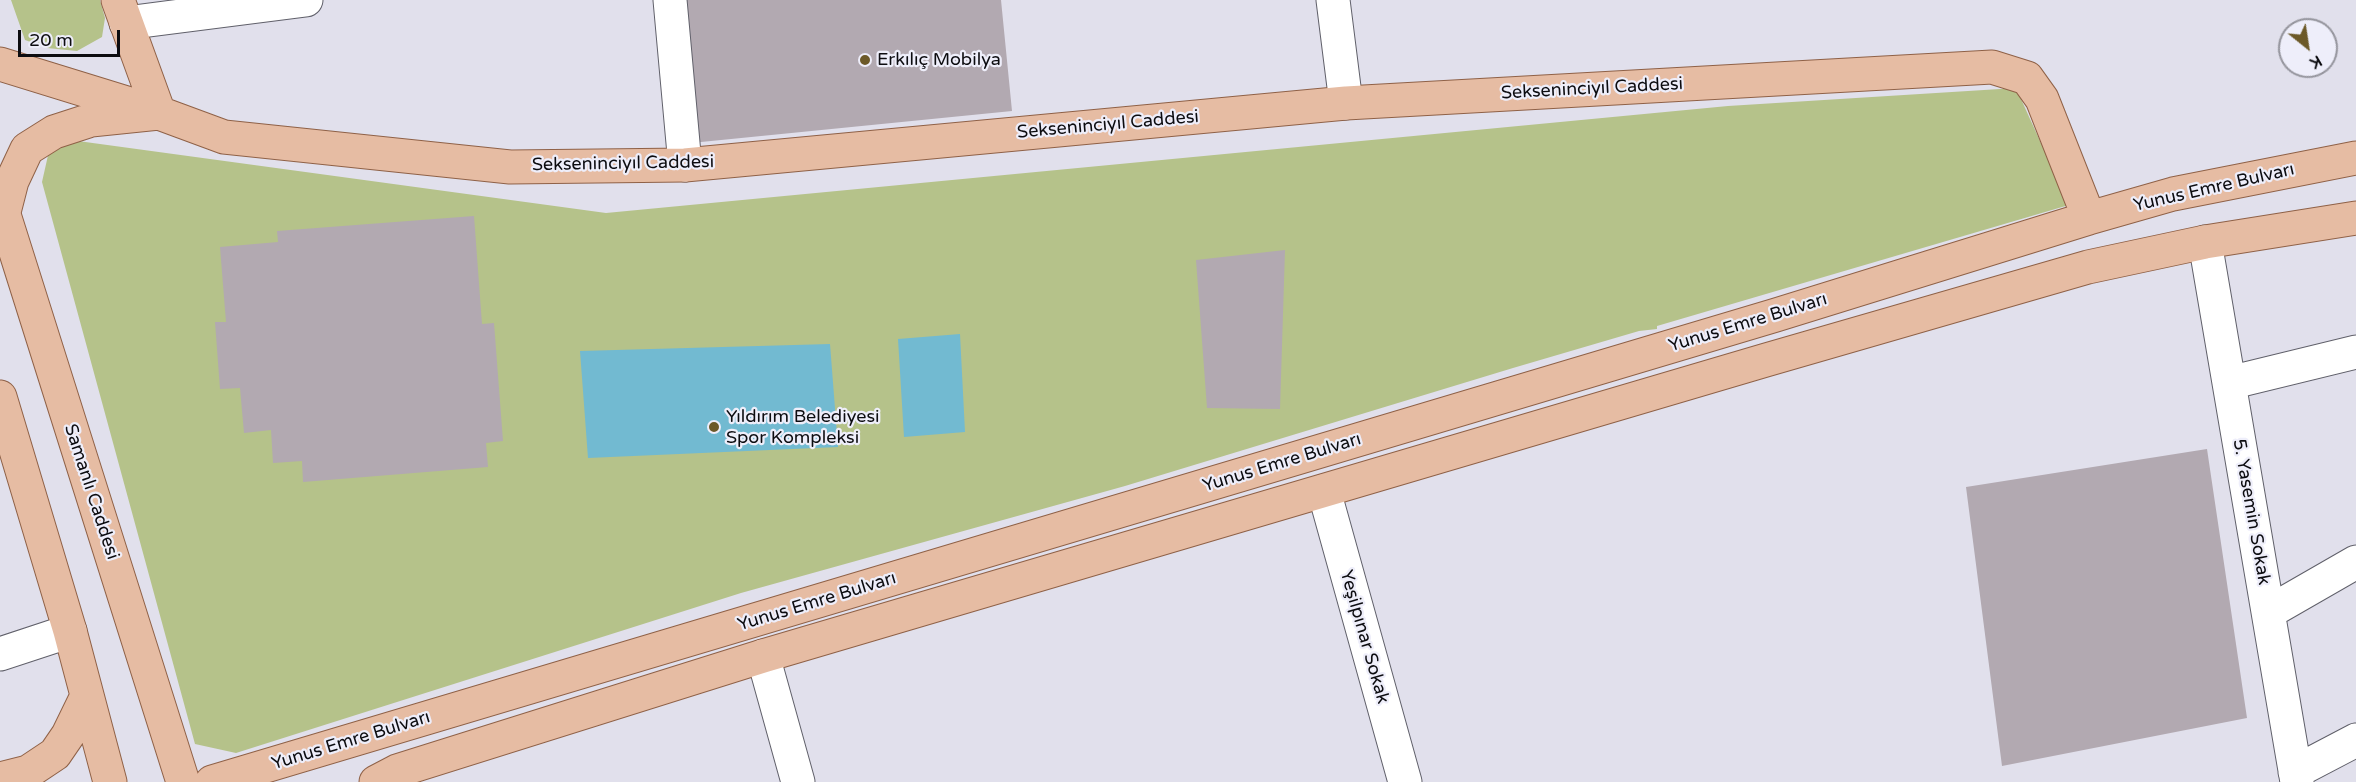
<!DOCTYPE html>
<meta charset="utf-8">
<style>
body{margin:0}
#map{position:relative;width:2356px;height:782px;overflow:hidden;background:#e1e0ec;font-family:"Varela Round",sans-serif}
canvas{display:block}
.north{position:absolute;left:2278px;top:18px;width:60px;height:60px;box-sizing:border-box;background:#eeeefa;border:2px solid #94949c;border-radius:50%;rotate:150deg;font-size:16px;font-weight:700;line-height:24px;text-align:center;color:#0c0c10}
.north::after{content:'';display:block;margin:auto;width:21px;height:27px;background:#6c5928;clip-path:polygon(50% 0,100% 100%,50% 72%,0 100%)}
.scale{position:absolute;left:18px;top:30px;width:102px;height:27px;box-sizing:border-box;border:3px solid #0c0c10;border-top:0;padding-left:8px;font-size:18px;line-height:21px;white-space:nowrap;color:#0c0c10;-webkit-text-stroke:4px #eeeefa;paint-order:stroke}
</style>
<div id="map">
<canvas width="2356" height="782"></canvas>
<div class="north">K</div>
<div class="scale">20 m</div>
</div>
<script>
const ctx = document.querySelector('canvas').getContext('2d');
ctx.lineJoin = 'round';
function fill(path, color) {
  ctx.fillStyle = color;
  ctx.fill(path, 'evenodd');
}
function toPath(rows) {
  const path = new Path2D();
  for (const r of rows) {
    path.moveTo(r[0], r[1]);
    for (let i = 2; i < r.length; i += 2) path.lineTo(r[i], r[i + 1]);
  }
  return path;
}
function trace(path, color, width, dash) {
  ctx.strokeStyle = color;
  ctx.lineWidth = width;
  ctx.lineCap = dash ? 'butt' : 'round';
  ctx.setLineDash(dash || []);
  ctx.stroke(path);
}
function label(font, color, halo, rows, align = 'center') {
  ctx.font = font + ' "Varela Round",sans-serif';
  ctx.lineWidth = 4.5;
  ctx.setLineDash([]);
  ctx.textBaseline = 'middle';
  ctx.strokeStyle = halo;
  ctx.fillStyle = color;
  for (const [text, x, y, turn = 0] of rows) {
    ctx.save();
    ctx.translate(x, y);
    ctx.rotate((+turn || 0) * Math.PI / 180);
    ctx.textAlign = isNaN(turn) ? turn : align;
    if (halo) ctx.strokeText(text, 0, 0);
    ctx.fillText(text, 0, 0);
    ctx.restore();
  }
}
const green = toPath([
 [11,0,100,0,105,18,102,37,77,51,47,48,25,40],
 [2016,88,2069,205,1657,326,1657,329,1639,331,1513,368,1125,486,741,593,236,753,195,744,42,182,49,151,78,141,606,213,1728,106]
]);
const water = toPath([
 [960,334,965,432,904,437,898,339],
 [830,344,838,447,588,458,580,351]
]);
const building = toPath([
 [677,0,1001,0,1012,111,691,143],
 [474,216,482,324,494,323,503,441,486,443,488,467,303,482,302,461,273,463,271,430,244,433,240,388,220,389,215,322,226,322,220,247,278,242,277,231],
 [1285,250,1280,409,1207,408,1196,260],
 [2207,449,2247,718,2002,766,1966,487]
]);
const minor = toPath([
 [670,0,685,165],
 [1333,0,1346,103],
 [126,23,306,0],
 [2205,242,2297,782],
 [2229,383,2356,352],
 [1324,491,1405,782],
 [2269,612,2356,562],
 [0,654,70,631],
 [763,656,798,782],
 [2295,772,2356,740]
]);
const major = toPath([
 [118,0,159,113,224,137,510,167,685,165,1346,103,1992,67,2027,78,2042,99,2089,218],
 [0,64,146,109],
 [0,202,183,782],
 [3,216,12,181,27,149,54,132,91,120,159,113],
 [0,397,70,631,110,782],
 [0,779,28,772,55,754,68,735,87,696],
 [212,782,1776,315,2089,218,2173,194,2356,158],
 [376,782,397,771,763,656,1766,360,2088,267,2205,242,2356,218]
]);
const markers = [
 [865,60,6,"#6c5928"],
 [714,427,6,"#6c5928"]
];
const poiNames = [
 ["Erkılıç Mobilya",877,60],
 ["Yıldırım Belediyesi",726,417],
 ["Spor Kompleksi",726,438]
];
const streetNames = [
 ["Sekseninciyıl Caddesi",1592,89,-3],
 ["Sekseninciyıl Caddesi",1108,125,-5],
 ["Sekseninciyıl Caddesi",623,164,-1],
 ["Yunus Emre Bulvarı",2214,188,-13],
 ["Yunus Emre Bulvarı",1748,323,-17],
 ["Yunus Emre Bulvarı",1282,463,-17],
 ["Samanlı Caddesi",91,492,72],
 ["5. Yasemin Sokak",2251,512,80],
 ["Yunus Emre Bulvarı",817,602,-17],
 ["Yeşilpınar Sokak",1364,637,74],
 ["Yunus Emre Bulvarı",351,741,-17]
];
fill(green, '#b5c28a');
fill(water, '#72bad1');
fill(building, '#b2a9b1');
trace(minor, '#60606a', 35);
trace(major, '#8f6147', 35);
trace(minor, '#fff', 33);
trace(major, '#e6bca3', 33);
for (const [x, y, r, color] of markers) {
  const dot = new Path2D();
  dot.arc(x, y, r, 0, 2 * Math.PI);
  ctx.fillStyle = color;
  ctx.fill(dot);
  trace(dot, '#eeeefa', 2);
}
label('18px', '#0c0c10', '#eeeefa', poiNames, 'left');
label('18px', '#0c0c10', '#eeeefa', streetNames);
</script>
